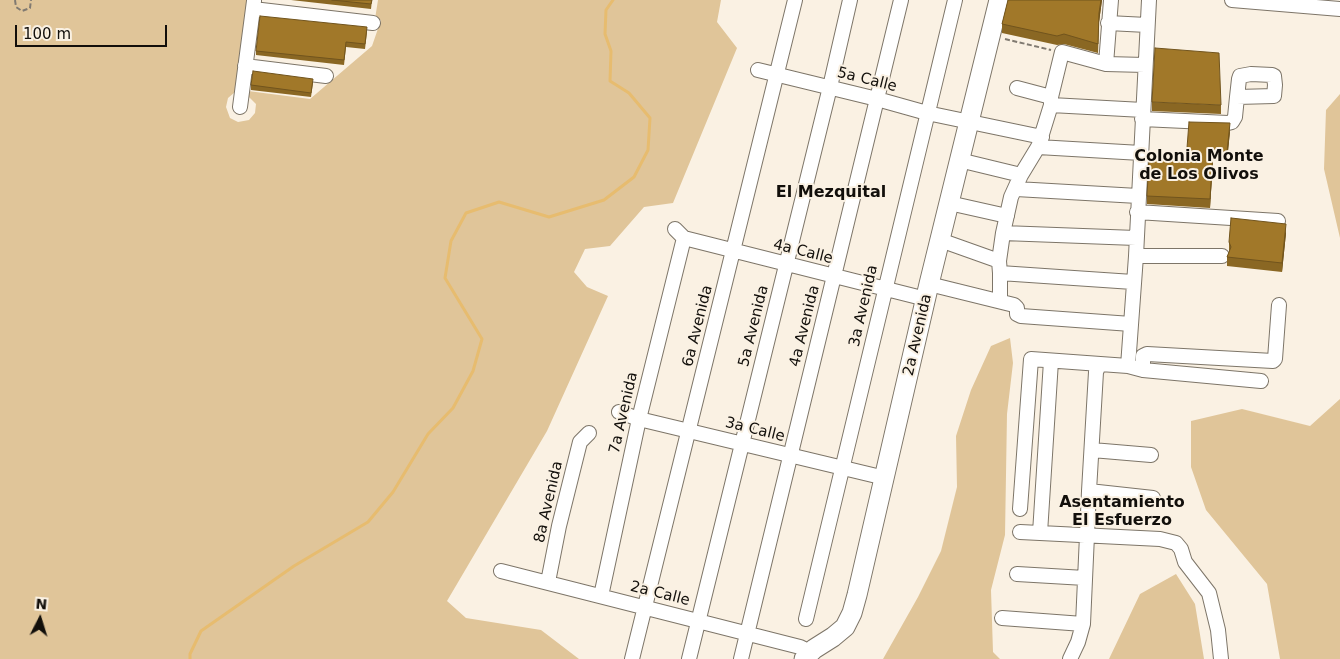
<!DOCTYPE html>
<style>
body{margin:0}
#map{position:relative;width:1340px;height:659px;overflow:hidden;background:#faf1e3;font-family:"DejaVu Sans",sans-serif}
canvas{display:block}
.north{position:absolute;left:15px;top:594px;width:50px;height:50px;-webkit-text-stroke:4px #faf1e3;paint-order:stroke;rotate:5deg;font-size:14px;font-weight:700;line-height:20px;text-align:center;color:#120f0b}
.north::after{content:'';display:block;margin:auto;width:18px;height:22px;background:#120f0b;clip-path:polygon(50% 0,100% 100%,50% 72%,0 100%)}
.scale{position:absolute;left:15px;top:25px;width:152px;height:22px;box-sizing:border-box;border:2px solid #120f0b;border-top:0;padding-left:6px;font-size:15px;line-height:18px;white-space:nowrap;color:#120f0b;-webkit-text-stroke:4px #faf1e3;paint-order:stroke}
</style>
<div id="map">
<canvas width="1340" height="659"></canvas>
<div class="north">N</div>
<div class="scale">100 m</div>
</div>
<script>
const ctx = document.querySelector('canvas').getContext('2d');
ctx.lineJoin = 'round';
function fill(path, color) {
  ctx.fillStyle = color;
  ctx.fill(path, 'evenodd');
}
function toPath(rows) {
  const path = new Path2D();
  for (const r of rows) {
    path.moveTo(r[0], r[1]);
    for (let i = 2; i < r.length; i += 2) path.lineTo(r[i], r[i + 1]);
  }
  return path;
}
function trace(path, color, width, dash) {
  ctx.strokeStyle = color;
  ctx.lineWidth = width;
  ctx.lineCap = dash ? 'butt' : 'round';
  ctx.setLineDash(dash || []);
  ctx.stroke(path);
}
function label(font, color, halo, rows, align = 'center') {
  ctx.font = font + ' "DejaVu Sans",sans-serif';
  ctx.lineWidth = 4;
  ctx.setLineDash([]);
  ctx.textBaseline = 'middle';
  ctx.strokeStyle = halo;
  ctx.fillStyle = color;
  for (const [text, x, y, turn = 0] of rows) {
    ctx.save();
    ctx.translate(x, y);
    ctx.rotate((+turn || 0) * Math.PI / 180);
    ctx.textAlign = isNaN(turn) ? turn : align;
    if (halo) ctx.strokeText(text, 0, 0);
    ctx.fillText(text, 0, 0);
    ctx.restore();
  }
}
const green = toPath([
 [0,0,247,0,235,92,228,98,226,107,230,118,238,122,249,120,255,113,256,104,247,95,248,91,310,99,372,46,381,20,375,19,378,0,721,0,717,22,737,48,673,203,644,207,610,246,585,249,574,272,587,287,608,296,547,431,447,601,466,618,541,630,579,659,0,659],
 [1340,94,1340,238,1324,169,1326,110],
 [1010,338,1013,363,1007,414,1005,535,991,590,993,652,1000,659,883,659,918,597,941,551,957,487,956,436,971,390,991,346],
 [1340,399,1340,659,1280,659,1267,584,1206,510,1191,467,1191,421,1242,409,1310,426],
 [1176,574,1195,604,1204,659,1109,659,1140,594]
]);
const stream = toPath([
 [190,659,190,654,201,631,294,566,368,522,393,492,428,434,453,408,473,371,482,339,445,278,451,241,466,213,499,202,549,217,604,200,634,177,648,150,650,118,629,93,610,81,611,51,605,34,606,10,613,0]
]);
const path = toPath([
 [15,0,16,7,22,11,30,8,31,0],
 [1005,39,1051,50]
]);
const minor = toPath([
 [1232,0,1340,9],
 [253,9,373,23],
 [1108,23,1147,25],
 [1106,64,1111,0],
 [245,66,326,76],
 [758,70,877,99,927,113,1042,137],
 [1017,88,1051,97],
 [1051,105,1143,110],
 [240,107,254,1],
 [1142,119,1228,123,1232,122,1235,117,1237,97,1239,79,1240,76,1251,74,1272,75,1274,76,1275,85,1274,96,1237,97],
 [1038,147,1141,153],
 [959,160,1021,175],
 [1016,189,1138,196],
 [949,203,1007,216],
 [1137,212,1278,221],
 [675,229,684,238,926,299],
 [1003,233,1136,238],
 [940,240,999,261],
 [1136,256,1222,256],
 [1000,273,1133,282],
 [929,284,1014,305,1017,308,1017,314,1021,316,1131,324],
 [1000,301,1000,273,999,261,1003,233,1011,197,1021,175,1038,147,1051,105,1051,97,1062,52,1106,64,1145,65],
 [1128,366,1136,256,1149,0],
 [1143,370,1143,356,1147,354,1273,361,1275,359,1279,305],
 [619,412,639,419,885,478],
 [1092,450,1151,455],
 [1089,491,1153,498],
 [1020,509,1031,359,1128,366,1143,370,1261,381],
 [1020,532,1160,539,1176,543,1181,549,1185,562,1209,593,1218,630,1221,659],
 [1040,533,1051,361],
 [501,571,800,647,810,652],
 [1017,574,1085,578],
 [548,582,559,526,580,442,589,433],
 [601,596,639,419,684,238],
 [1002,618,1083,624],
 [806,619,955,0],
 [632,659,795,0],
 [689,659,830,87,850,0],
 [741,659,901,0],
 [1070,659,1078,642,1083,624,1089,491,1096,372,1099,365]
]);
const major = toPath([
 [804,659,814,649,833,637,845,627,852,613,857,595,929,284,999,0]
]);
const wall = toPath([
 [291,0,372,0,371,9],
 [1008,0,1102,0,1099,22,1098,53,1064,44,1057,45,1002,33,1002,24],
 [367,32,365,49,346,47,344,65,256,55,256,51],
 [313,83,311,97,251,90,251,85],
 [1152,102,1221,105,1221,114,1152,111],
 [1230,131,1227,161,1213,160,1210,208,1147,204,1147,196],
 [1286,233,1282,272,1227,266,1227,257,1229,252,1229,242]
]);
const shadedWall = toPath([
 [1101,0,1102,0,1099,22,1098,53,1099,13],
 [1230,123,1230,131,1227,161,1227,152],
 [1213,151,1213,160,1210,208,1210,199],
 [1286,224,1286,233,1282,272,1282,263]
]);
const building = toPath([
 [332,0,372,0,371,4,332,0],
 [1008,0,1101,0,1099,13,1098,44,1064,34,1057,36,1002,24,1008,0],
 [260,16,367,27,365,44,346,42,344,60,256,51,260,16],
 [1155,48,1219,53,1221,105,1152,102,1155,48],
 [253,71,313,79,311,93,251,85,253,71],
 [1189,122,1230,123,1227,152,1213,151,1210,199,1147,196,1149,157,1186,161,1189,122],
 [1231,218,1286,224,1282,263,1227,257,1231,247,1229,242,1231,218]
]);
const streetNames = [
 ["5a Calle",867,80,14],
 ["4a Calle",803,252,14],
 ["3a Avenida",864,306,-77],
 ["6a Avenida",698,326,-76],
 ["5a Avenida",754,326,-76],
 ["4a Avenida",805,326,-76],
 ["2a Avenida",918,335,-77],
 ["7a Avenida",624,413,-77],
 ["3a Calle",755,430,14],
 ["8a Avenida",549,502,-77],
 ["2a Calle",660,594,14]
];
const neighbourhoodNames = [
 ["Colonia Monte",1199,157],
 ["de Los Olivos",1199,175],
 ["El Mezquital",831,193],
 ["Asentamiento",1122,503],
 ["El Esfuerzo",1122,521]
];
fill(green, '#e0c599');
trace(stream, '#e7bc6f', 3);
trace(minor, '#7d7568', 16);
trace(major, '#7d7568', 21);
trace(path, '#807a71', 2, [5, 2.5]);
trace(minor, '#fff', 14);
trace(major, '#fff', 19);
fill(wall, '#8a6723');
fill(shadedWall, '#71541d');
fill(building, '#a17829');
trace(building, '#71541d', 1);
label('15px', '#120f0b', '#faf1e3', streetNames);
label('bold 16px', '#120f0b', '#faf1e3', neighbourhoodNames);
</script>
